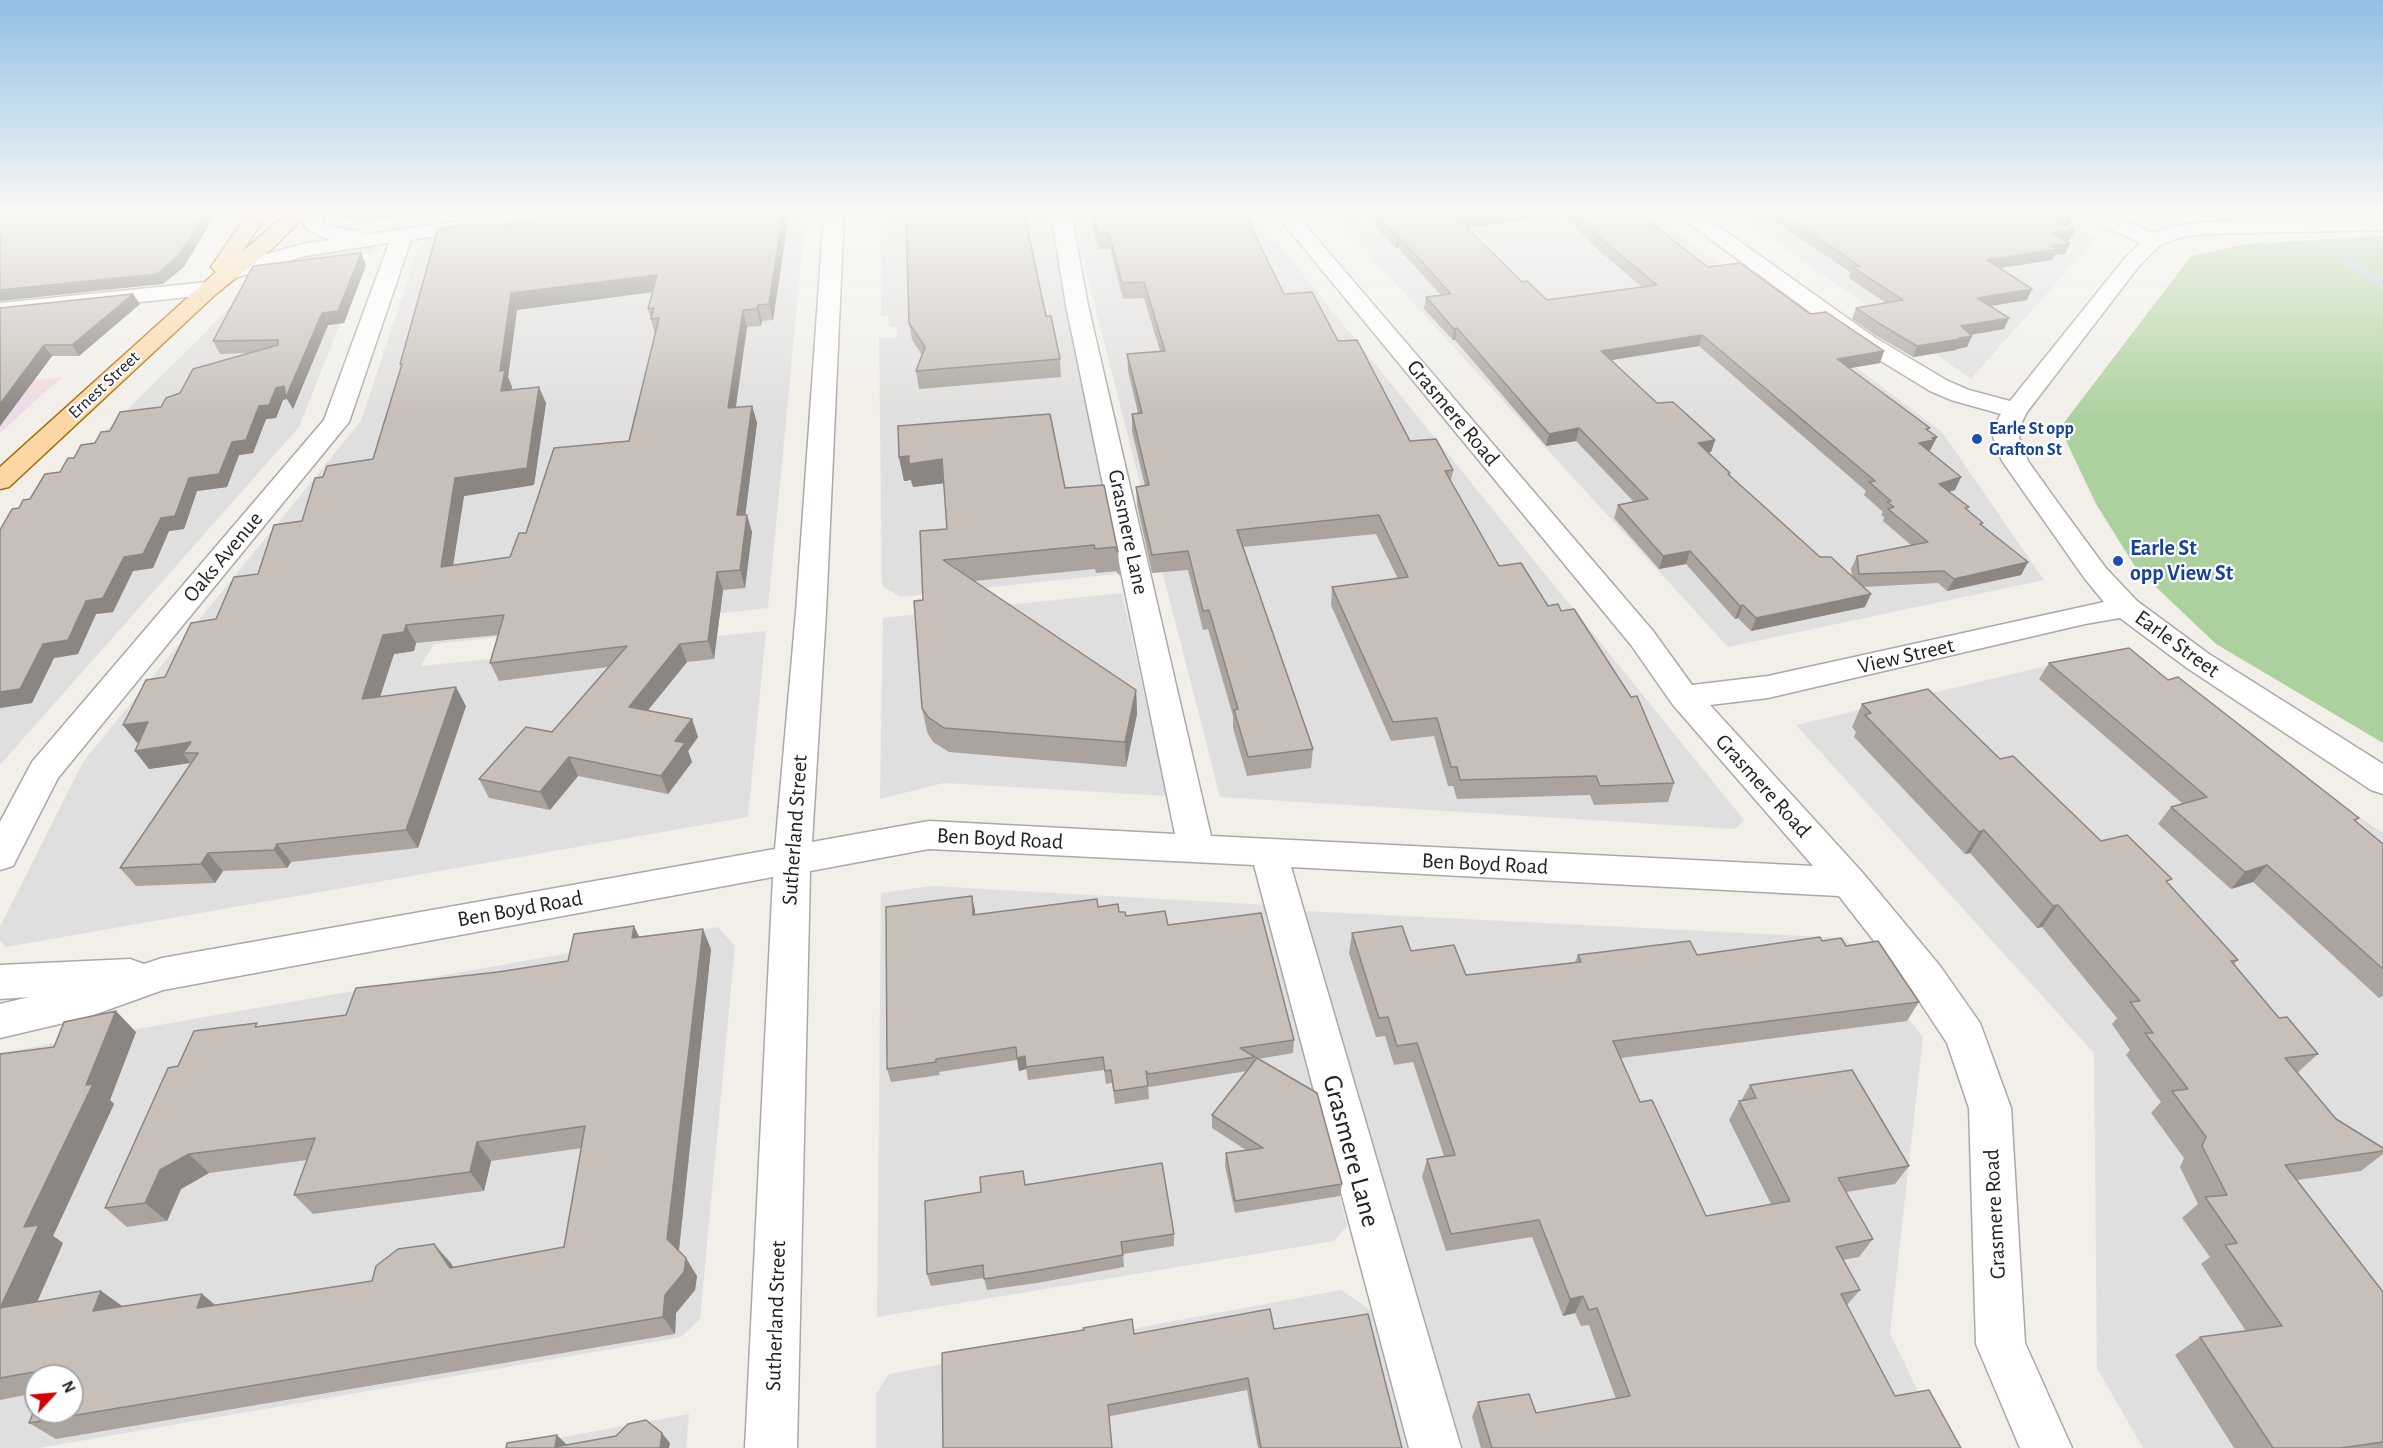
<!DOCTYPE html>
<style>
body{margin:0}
#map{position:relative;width:2383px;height:1448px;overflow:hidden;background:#f2efe9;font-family:"Alegreya Sans",sans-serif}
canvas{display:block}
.north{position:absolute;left:24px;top:1364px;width:60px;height:60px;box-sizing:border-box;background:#fff;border:2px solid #a7a7a7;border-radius:50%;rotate:64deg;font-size:16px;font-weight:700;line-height:24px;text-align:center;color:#222}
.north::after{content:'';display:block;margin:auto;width:21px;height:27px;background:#d40000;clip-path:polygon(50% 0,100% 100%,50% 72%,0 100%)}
</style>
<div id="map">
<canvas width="2383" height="1448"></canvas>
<div class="north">N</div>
</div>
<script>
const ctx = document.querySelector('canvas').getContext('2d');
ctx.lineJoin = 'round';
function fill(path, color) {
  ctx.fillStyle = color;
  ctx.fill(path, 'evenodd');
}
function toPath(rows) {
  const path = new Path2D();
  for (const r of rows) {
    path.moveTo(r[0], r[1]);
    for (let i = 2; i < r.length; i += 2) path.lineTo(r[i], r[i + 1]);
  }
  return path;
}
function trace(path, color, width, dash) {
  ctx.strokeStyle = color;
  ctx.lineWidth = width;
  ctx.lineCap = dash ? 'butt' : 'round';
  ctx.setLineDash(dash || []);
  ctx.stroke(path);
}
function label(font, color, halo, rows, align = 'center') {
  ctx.font = font + ' "Alegreya Sans",sans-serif';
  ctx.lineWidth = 4.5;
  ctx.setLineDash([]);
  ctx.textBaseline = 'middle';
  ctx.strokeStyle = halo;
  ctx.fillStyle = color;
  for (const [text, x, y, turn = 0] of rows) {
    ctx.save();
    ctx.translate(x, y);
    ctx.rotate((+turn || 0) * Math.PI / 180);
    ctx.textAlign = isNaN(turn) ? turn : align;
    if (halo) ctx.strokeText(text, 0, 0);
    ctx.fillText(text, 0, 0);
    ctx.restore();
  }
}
const residential = toPath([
 [673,213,806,213,768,608,434,644,421,666,766,631,748,817,6,947,0,940,0,927,83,762,361,421,420,242],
 [881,213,1048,213,1124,573,901,597,882,586,879,338,897,337,897,327,889,327,888,316,881,316],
 [1071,213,1253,213,1744,820,1735,829,1220,797],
 [1331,213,1651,213,1942,432,2044,580,1728,647],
 [1735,213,2049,213,2096,238,1971,379],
 [366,259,299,427,0,765,0,535,194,344,264,271],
 [1122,593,1167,796,944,783,880,799,883,618],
 [2110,651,2383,833,2383,1448,2143,1448,2097,1368,2094,1053,1796,725],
 [932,886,1267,905,1347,1226,1334,1241,877,1317,881,893],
 [1305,911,1845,938,1923,1037,1890,1333,1945,1448,1461,1448],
 [718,927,735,946,700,1319,681,1337,39,1448,0,1448,0,1053],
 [36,1376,72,1376,72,1412,36,1412],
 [1341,1290,1372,1311,1408,1448,876,1448,876,1394,889,1374],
 [689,1414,686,1448,504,1448]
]);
const commercial = toPath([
 [63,377,44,393,0,398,0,384]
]);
const industrial = toPath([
 [44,393,0,433,0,398]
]);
const grass = toPath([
 [2271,213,2282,218,2218,220,2208,214],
 [371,245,379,245,369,253,357,256,277,265,274,263]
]);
const forest = toPath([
 [2383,236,2383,743,2216,644,2136,568,2096,504,2060,428,2191,256,2246,244]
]);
const pitch = toPath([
 [346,213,445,213,356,223,344,218]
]);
const stream = toPath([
 [2342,257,2348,257,2383,283,2383,289,2342,261,2342,257]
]);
const minor = toPath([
 [301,213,321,213,325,225,361,232,363,235,514,213,564,213,561,217,554,219,411,240,349,422,58,778,13,866,0,870,0,822,32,762,324,420,389,243,304,256,229,280,221,279,218,274,221,269,255,257,303,244,330,240,306,229,301,213],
 [824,213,844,213,826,612,812,842,929,821,1175,834,1066,305,1051,213,1071,213,1088,305,1211,836,1813,866,1673,705,1631,645,1275,213,1295,213,1653,631,1692,685,1768,676,2104,602,2085,579,2002,461,1993,437,1994,426,2001,414,1951,400,1930,391,1858,347,1680,217,1677,213,1700,213,1874,337,1948,381,1969,390,2010,401,2125,258,2140,243,2084,217,2081,213,2107,213,2153,233,2174,226,2205,222,2383,218,2383,230,2205,234,2178,238,2160,245,2139,266,2027,412,2020,426,2019,437,2028,461,2058,503,2105,567,2137,601,2209,654,2383,764,2383,794,2371,790,2187,668,2120,618,2085,624,1768,698,1710,705,1862,872,1940,966,1980,1023,2011,1108,2025,1343,2072,1448,2020,1448,1976,1344,1969,1108,1947,1043,1912,990,1839,896,1291,867,1461,1448,1409,1448,1254,865,929,849,810,871,797,1448,745,1448,773,877,163,990,85,1018,0,1038,0,1004,29,997,0,999,0,965,130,959,144,964,162,958,775,849,796,612,824,213],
 [208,282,216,284,219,289,216,294,0,317,0,303,208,282]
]);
const major = toPath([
 [248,213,268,213,242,252,287,213,308,213,273,248,216,294,9,487,0,489,0,467,216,272,211,267,248,213]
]);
const wall = toPath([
 [789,213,773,320,762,321,761,326,747,327,736,407,752,406,757,423,745,515,752,532,745,588,723,590,714,659,687,662,648,710,692,719,698,737,688,751,692,762,668,794,578,776,550,810,489,798,479,779,552,732,608,667,499,681,490,663,498,635,416,643,414,651,394,654,380,697,466,706,418,848,291,862,287,868,223,871,215,883,136,886,120,868,191,764,190,763,149,769,165,677,216,619,258,574,302,521,323,477,373,459,401,367,400,364,509,224],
 [652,292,648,309,655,334,629,441,526,533,510,557,453,565,464,496,534,485,546,403,511,390,512,387,508,377,517,310],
 [917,213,1024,213,1046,316,1060,359,1061,377,919,389,916,371,922,355,912,340,909,323,918,216],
 [1089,213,1247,213,1252,223,1252,228,1284,294,1338,341,1410,441,1453,470,1451,481,1499,566,1548,606,1674,783,1668,802,1594,805,1590,795,1457,799,1453,786,1448,786,1434,736,1391,741,1331,605,1332,587,1398,579,1376,534,1243,547,1313,749,1311,768,1247,776,1233,728,1233,716,1208,629,1203,630,1188,570,1152,573,1137,505,1136,487,1145,486,1132,431,1132,414,1138,413,1128,371,1127,354,1160,351,1144,298,1123,299,1110,249,1099,249],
 [1362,213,1638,213,1708,267,1810,314,1880,363,1849,368,1937,437,1931,449,1929,451,1955,490,1949,492,1982,525,2028,562,2021,575,1947,591,1938,583,1863,587,1865,607,1751,631,1738,618,1735,619,1686,564,1659,569,1614,518,1618,505,1634,502,1576,441,1546,446,1455,340,1453,340,1424,309,1426,297,1441,295,1398,248,1396,248],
 [1562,215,1603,254,1642,287,1547,300,1522,282,1468,228],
 [1699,346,1866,491,1864,495,1883,512,1881,515,1884,517,1883,521,1911,545,1857,556,1851,569,1852,576,1820,557,1729,475,1730,473,1708,453,1711,452,1715,440,1657,403,1612,360],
 [1763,213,2074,213,2062,215,2069,227,2070,240,2066,241,2065,254,2055,255,2052,260,1999,268,2027,300,1990,306,2004,329,1971,335,1967,347,1957,349,1956,350,1913,357,1875,335,1852,319,1856,308,1886,303,1849,278,1850,272],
 [361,253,366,265,344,323,328,325,293,409,287,399,283,400,276,418,266,419,253,453,239,455,227,487,197,491,184,529,169,531,153,568,133,571,113,612,96,614,78,654,54,658,32,703,0,708,0,530,19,508,60,472,74,458,95,443,110,431,161,407,180,393,248,353,220,354,213,341],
 [140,304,79,356,52,356,0,426,0,308],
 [899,457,1065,488,1104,485,1118,552,1120,576,1116,571,1096,573,1095,569,974,581,1136,690,1137,714,1126,767,949,752,933,742,927,732,922,708,923,600,947,529,944,483,913,487,911,480,904,481],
 [2049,663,2168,680,2356,822,2383,844,2383,996,2379,998,2253,882,2231,889,2158,824,2171,807,2183,804,2039,679],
 [1862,704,2000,759,2101,841,2168,883,2238,960,2234,964,2279,1018,2318,1054,2297,1073,2336,1119,2383,1148,2383,1154,2361,1171,2297,1180,2383,1292,2383,1448,2234,1448,2175,1355,2200,1337,2246,1331,2201,1264,2210,1257,2182,1218,2198,1204,2180,1167,2184,1158,2151,1113,2161,1102,2126,1055,2130,1050,2112,1024,2117,1018,2042,927,2037,928,1970,853,1965,854,1854,737,1856,732,1852,727],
 [972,896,975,915,1098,907,1119,912,1126,916,1168,925,1294,1040,1293,1053,1258,1059,1342,1184,1340,1196,1235,1213,1225,1166,1226,1153,1246,1150,1212,1128,1212,1115,1247,1071,1150,1087,1148,1086,1149,1099,1115,1104,1112,1083,1106,1084,1104,1070,1028,1080,1026,1069,1019,1071,1017,1060,939,1072,940,1075,891,1082,887,1069],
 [1352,933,1411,951,1466,975,1575,962,1578,955,1697,955,1822,941,1846,946,1919,1002,1907,1021,1621,1058,1640,1102,1706,1216,1771,1204,1729,1120,1739,1101,1741,1101,1750,1085,1909,1166,1895,1184,1846,1192,1873,1239,1859,1257,1843,1260,1860,1290,1847,1305,1895,1396,1961,1448,1481,1448,1472,1417,1478,1402,1536,1413,1616,1399,1589,1325,1581,1326,1575,1313,1563,1316,1532,1237,1446,1251,1422,1177,1427,1159,1444,1156,1413,1062,1394,1065,1385,1036,1376,1037,1349,953],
 [640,937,711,949,679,1251,697,1276,695,1290,676,1313,675,1334,56,1439,29,1423,72,1376,36,1376,36,1393,0,1400,0,1054,54,1047,136,1032,110,1100,114,1104,53,1236,63,1243,37,1302,101,1291,123,1307,216,1305,372,1281,450,1262,453,1267,564,1247,582,1148,491,1161,484,1191,313,1214,294,1195,307,1160,209,1173,181,1189,167,1221,127,1227,105,1208,178,1066,260,1026,346,1015,498,972,568,961],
 [1026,1184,1174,1234,1174,1246,1123,1254,1124,1267,1037,1283,987,1290,984,1278,931,1286,927,1274],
 [1274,1329,1402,1448,1258,1448,1247,1390,943,1448,1134,1334]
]);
const shadedWall = toPath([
 [205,213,216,213,184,267,163,284,0,301,0,290],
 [783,213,789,213,773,320,769,304],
 [1501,213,1562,213,1562,215,1457,229,1458,219],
 [2046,213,2074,213,2043,217],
 [2072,220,2067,230,2059,221],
 [2075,230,2070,240,2047,244,2051,233],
 [1397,237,1399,237,1398,248,1396,248],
 [2070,243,2065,254,2055,255,2052,260,1982,271,1987,260,2051,246],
 [361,253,366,265,344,323,328,325,293,409,287,399,283,400,276,418,266,419,253,453,239,455,227,487,197,491,184,529,169,531,153,568,133,571,113,612,96,614,78,654,54,658,32,703,0,708,0,692,161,518,189,478,232,442,259,406,276,388,322,313],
 [657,275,661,291,517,310,508,377,512,387,508,408,501,391,500,371,511,293],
 [2032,289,2027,300,1972,309,1977,298],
 [133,294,140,304,79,356,72,345],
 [758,305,762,321,761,326,757,309],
 [743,310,747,327,733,425,728,408],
 [2009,318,2004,329,1956,337,1961,326],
 [1457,328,1455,340,1453,340,1454,329],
 [1702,335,1699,346,1599,362,1601,351],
 [1972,336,1967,347,1957,349,1956,350,1913,357,1917,346],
 [44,345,52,356,0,426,0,404],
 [1884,351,1880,363,1833,371,1837,359],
 [539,387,546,403,534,485,464,496,450,585,441,567,455,478],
 [752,406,757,423,743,533,737,515],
 [1579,428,1576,441,1546,446,1549,434],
 [1937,437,1929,452,1919,443,1932,438],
 [1715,440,1711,452,1694,455,1698,443],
 [909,456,942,459,945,483,913,487,911,480,904,481,899,457],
 [1961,477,1955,490,1933,496,1939,484],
 [747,515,752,532,745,588,740,570],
 [1690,551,1686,564,1659,569,1663,556],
 [2028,562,2021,575,1947,591,1954,579],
 [717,572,723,590,714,659,708,641],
 [1871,594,1865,607,1751,631,1756,618],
 [1743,605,1738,618,1735,619,1740,606],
 [406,625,416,643,414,651,394,654,373,718,362,699,383,635],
 [680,644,687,662,636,725,629,707],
 [456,687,466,706,418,848,406,830],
 [1136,690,1137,714,1126,767,1125,742],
 [692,719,698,737,688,751,692,762,668,794,661,776,675,741],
 [148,722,138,744,123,725],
 [191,742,198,753,183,753,190,763,149,769,135,751],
 [569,757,578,776,550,810,540,792],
 [1984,830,1970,853,1965,854,1979,832],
 [277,844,291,862,287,868,274,850],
 [208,853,223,871,215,883,201,864],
 [2267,865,2253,882,2231,889,2245,872],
 [972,896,975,910,976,929,973,915],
 [2058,905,2042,927,2037,928,2053,906],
 [634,926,644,947,632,938],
 [703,929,711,949,678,1257,667,1239],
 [116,1011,136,1032,110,1100,114,1104,53,1236,63,1243,27,1325,0,1308,24,1227,86,1085],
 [1025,1056,1026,1069,1019,1071,1017,1058],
 [477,1142,491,1161,484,1191,470,1172],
 [189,1154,209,1173,181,1189,167,1221,145,1203,160,1170],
 [434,1244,450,1262,466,1285,450,1268],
 [686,1258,697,1276,695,1290,676,1313,675,1334,663,1317,665,1295],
 [101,1291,125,1308,93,1311],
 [202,1294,224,1312,197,1308],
 [1583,1296,1575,1313,1563,1316,1570,1299],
 [662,1433,670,1443,669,1448,660,1448],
 [557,1435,567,1445,555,1447]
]);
const building = toPath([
 [0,213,205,213,178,256,157,274,0,290,0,213],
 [550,213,783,213,769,304,758,305,757,309,743,310,728,408,752,406,737,515,747,515,740,570,717,572,708,641,680,644,629,707,692,719,675,741,685,743,661,776,569,757,540,792,479,779,526,727,552,732,627,646,490,663,504,615,406,625,404,632,383,635,362,699,456,687,406,830,277,844,274,850,208,853,201,864,120,868,198,753,183,753,191,742,135,751,148,722,123,725,146,680,165,677,191,623,216,619,234,577,258,574,274,525,302,521,315,478,323,477,327,466,373,459,402,364,400,364,438,229,462,225,509,224,513,219,546,218,550,213],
 [657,275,648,309,654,308,651,319,659,318,629,441,554,448,526,533,519,533,510,557,441,567,455,478,527,468,539,387,501,391,505,370,500,371,511,293,657,275],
 [920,213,1024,213,1046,316,1051,316,1060,359,916,371,925,347,909,323,906,216,921,215,920,213],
 [1092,213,1247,213,1252,223,1249,223,1284,294,1312,292,1338,341,1357,340,1410,441,1436,439,1453,470,1445,471,1499,566,1521,563,1548,606,1558,604,1561,611,1574,609,1631,697,1637,696,1674,783,1600,786,1596,776,1460,780,1457,767,1451,767,1437,718,1393,722,1332,587,1408,577,1379,515,1237,530,1313,749,1248,757,1234,710,1238,709,1209,610,1203,611,1188,551,1152,555,1136,487,1149,485,1132,414,1142,413,1127,354,1165,351,1144,282,1122,283,1109,233,1098,234,1092,213],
 [1374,213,1501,213,1458,219,1522,282,1527,281,1547,300,1657,285,1606,243,1573,213,1638,213,1708,267,1740,263,1810,314,1826,312,1884,351,1837,359,1930,428,1926,429,1937,437,1932,438,1934,440,1919,443,1961,477,1939,484,1969,507,1965,508,1983,523,1980,524,2028,562,1954,579,1944,571,1859,574,1857,556,1928,542,1888,509,1894,507,1887,502,1891,501,1869,482,1875,481,1702,335,1601,351,1657,403,1673,402,1715,440,1698,443,1730,473,1728,474,1820,557,1831,557,1871,594,1756,618,1743,605,1740,606,1690,551,1663,556,1618,505,1648,499,1579,428,1549,434,1457,328,1454,329,1426,297,1451,294,1399,237,1397,237,1374,213],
 [1782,213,2059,213,2072,220,2059,221,2075,230,2051,233,2070,243,2051,246,2057,249,1987,260,2032,289,1977,298,2009,318,1961,326,1972,336,1959,338,1961,339,1917,346,1880,324,1856,308,1903,300,1852,267,1860,266,1782,213],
 [361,253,338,311,322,313,286,397,284,386,276,388,269,405,259,406,246,440,232,442,219,474,189,478,175,516,161,518,143,554,124,557,103,598,86,601,68,640,43,644,20,689,0,692,0,530,12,509,19,508,23,500,30,499,45,474,60,472,68,458,74,458,81,445,95,443,101,432,110,431,120,412,161,407,166,398,180,393,193,369,278,345,278,340,213,341,253,266,361,253],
 [133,294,72,345,44,345,0,404,0,308,133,294],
 [1050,414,1065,488,1104,485,1118,552,1115,547,1095,549,1094,545,943,560,1136,690,1125,742,944,728,928,717,922,708,914,601,923,600,920,531,947,529,942,459,909,464,909,456,899,457,898,426,1050,414],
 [2129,648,2168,680,2178,677,2359,818,2354,820,2383,844,2383,969,2267,865,2245,872,2171,807,2207,797,2049,663,2129,648],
 [1928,689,2000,759,2013,756,2101,841,2127,835,2172,879,2166,881,2238,960,2231,961,2279,1018,2287,1017,2318,1054,2285,1058,2336,1119,2383,1148,2383,1151,2285,1165,2383,1292,2383,1442,2340,1448,2273,1448,2200,1337,2282,1326,2225,1245,2237,1243,2205,1197,2227,1195,2202,1146,2206,1137,2172,1091,2188,1089,2145,1033,2153,1033,2130,1002,2140,1001,2058,905,2053,906,1984,830,1979,832,1865,715,1871,713,1862,704,1928,689],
 [972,896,973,915,1097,899,1098,907,1118,904,1119,912,1125,912,1126,916,1165,911,1168,925,1261,913,1294,1040,1240,1048,1255,1057,1149,1074,1146,1071,1148,1086,1114,1091,1111,1070,1105,1071,1103,1057,1026,1067,1025,1056,1017,1058,1016,1047,936,1059,936,1062,887,1069,886,907,972,896],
 [634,926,632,938,703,929,667,1239,686,1258,684,1272,665,1295,663,1317,29,1423,36,1406,36,1412,72,1412,72,1376,49,1376,51,1369,0,1378,0,1054,54,1047,64,1022,116,1011,86,1085,93,1084,24,1227,39,1225,0,1308,101,1291,93,1311,202,1294,197,1308,372,1281,376,1266,398,1249,434,1244,450,1268,564,1247,585,1126,477,1142,470,1172,294,1195,315,1138,189,1154,160,1170,145,1203,105,1208,168,1068,178,1066,194,1031,257,1023,255,1027,346,1015,356,988,498,972,568,961,574,934,634,926],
 [1402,926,1411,951,1454,945,1466,975,1581,962,1578,955,1690,941,1697,955,1820,937,1822,941,1841,938,1846,946,1878,941,1919,1002,1613,1041,1640,1102,1652,1100,1706,1216,1790,1201,1739,1101,1756,1098,1750,1085,1852,1070,1909,1166,1838,1178,1873,1239,1836,1247,1860,1290,1841,1294,1895,1396,1929,1390,1961,1448,1492,1448,1478,1402,1529,1394,1536,1413,1630,1396,1597,1308,1589,1310,1583,1296,1570,1299,1539,1220,1451,1234,1427,1159,1455,1155,1417,1043,1397,1046,1388,1017,1379,1018,1352,933,1402,926],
 [1257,1058,1317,1093,1342,1184,1235,1201,1226,1153,1263,1148,1212,1115,1257,1058],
 [1162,1163,1174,1234,1121,1242,1123,1255,1034,1271,984,1279,983,1265,927,1274,925,1201,981,1192,980,1177,1023,1171,1025,1185,1162,1163],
 [1270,1309,1274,1329,1368,1314,1402,1448,1261,1448,1248,1378,1108,1405,1112,1448,943,1448,942,1353,1084,1330,1083,1328,1132,1319,1134,1334,1270,1309],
 [646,1420,662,1433,660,1448,506,1448,507,1443,557,1435,555,1447,616,1436,628,1424,646,1420]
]);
const markers = [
 [1977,439,6,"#1a4fb4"],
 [2118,561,6,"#1a4fb4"]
];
const farStreetnames = [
 ["Ernest Street",104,385,-43]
];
const farTransitnames = [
 ["Earle St opp",1989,429],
 ["Grafton St",1989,450]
];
const streetNames = [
 ["Grasmere Road",1453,413,50],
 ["Grasmere Lane",1128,532,78],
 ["Oaks Avenue",223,557,-50],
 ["Earle Street",2177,644,36],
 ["View Street",1906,656,-13],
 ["Grasmere Road",1763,786,48],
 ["Sutherland Street",795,830,-86],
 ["Ben Boyd Road",1000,839,3],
 ["Ben Boyd Road",1485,864,3],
 ["Ben Boyd Road",520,909,-10],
 ["Grasmere Road",1995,1214,-93],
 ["Sutherland Street",776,1316,-88]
];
const transitNames = [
 ["Earle St",2130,548],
 ["opp View St",2130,573]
];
const nearStreetnames = [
 ["Grasmere Lane",1351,1151,75]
];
fill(residential, '#e0dfdf');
fill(commercial, '#f2dad9');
fill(industrial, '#ebdbe8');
fill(grass, '#cdebb0');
fill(forest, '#add19e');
fill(pitch, '#88e0be');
fill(stream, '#aad3df');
trace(minor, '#a9a9a9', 3);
trace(major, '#a06b00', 3);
fill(minor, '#fff');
fill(major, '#fcd6a4');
fill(wall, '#aba49e');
fill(shadedWall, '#8b8681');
fill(building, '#c7bfb8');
trace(building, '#8b8681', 1.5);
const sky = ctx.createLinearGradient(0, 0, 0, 416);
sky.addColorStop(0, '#8fc0e4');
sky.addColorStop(0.51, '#f9f8f5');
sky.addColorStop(1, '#f9f8f500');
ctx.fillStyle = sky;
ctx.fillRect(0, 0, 2383, 416);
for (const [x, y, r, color] of markers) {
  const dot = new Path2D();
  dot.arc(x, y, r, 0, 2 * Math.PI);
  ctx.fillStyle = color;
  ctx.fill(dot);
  trace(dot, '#fff', 2);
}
label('18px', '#222', '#fff', farStreetnames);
label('bold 18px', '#164399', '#fff', farTransitnames, 'left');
label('22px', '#222', '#fff', streetNames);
label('bold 22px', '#164399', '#fff', transitNames, 'left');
label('27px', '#222', '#fff', nearStreetnames);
</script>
